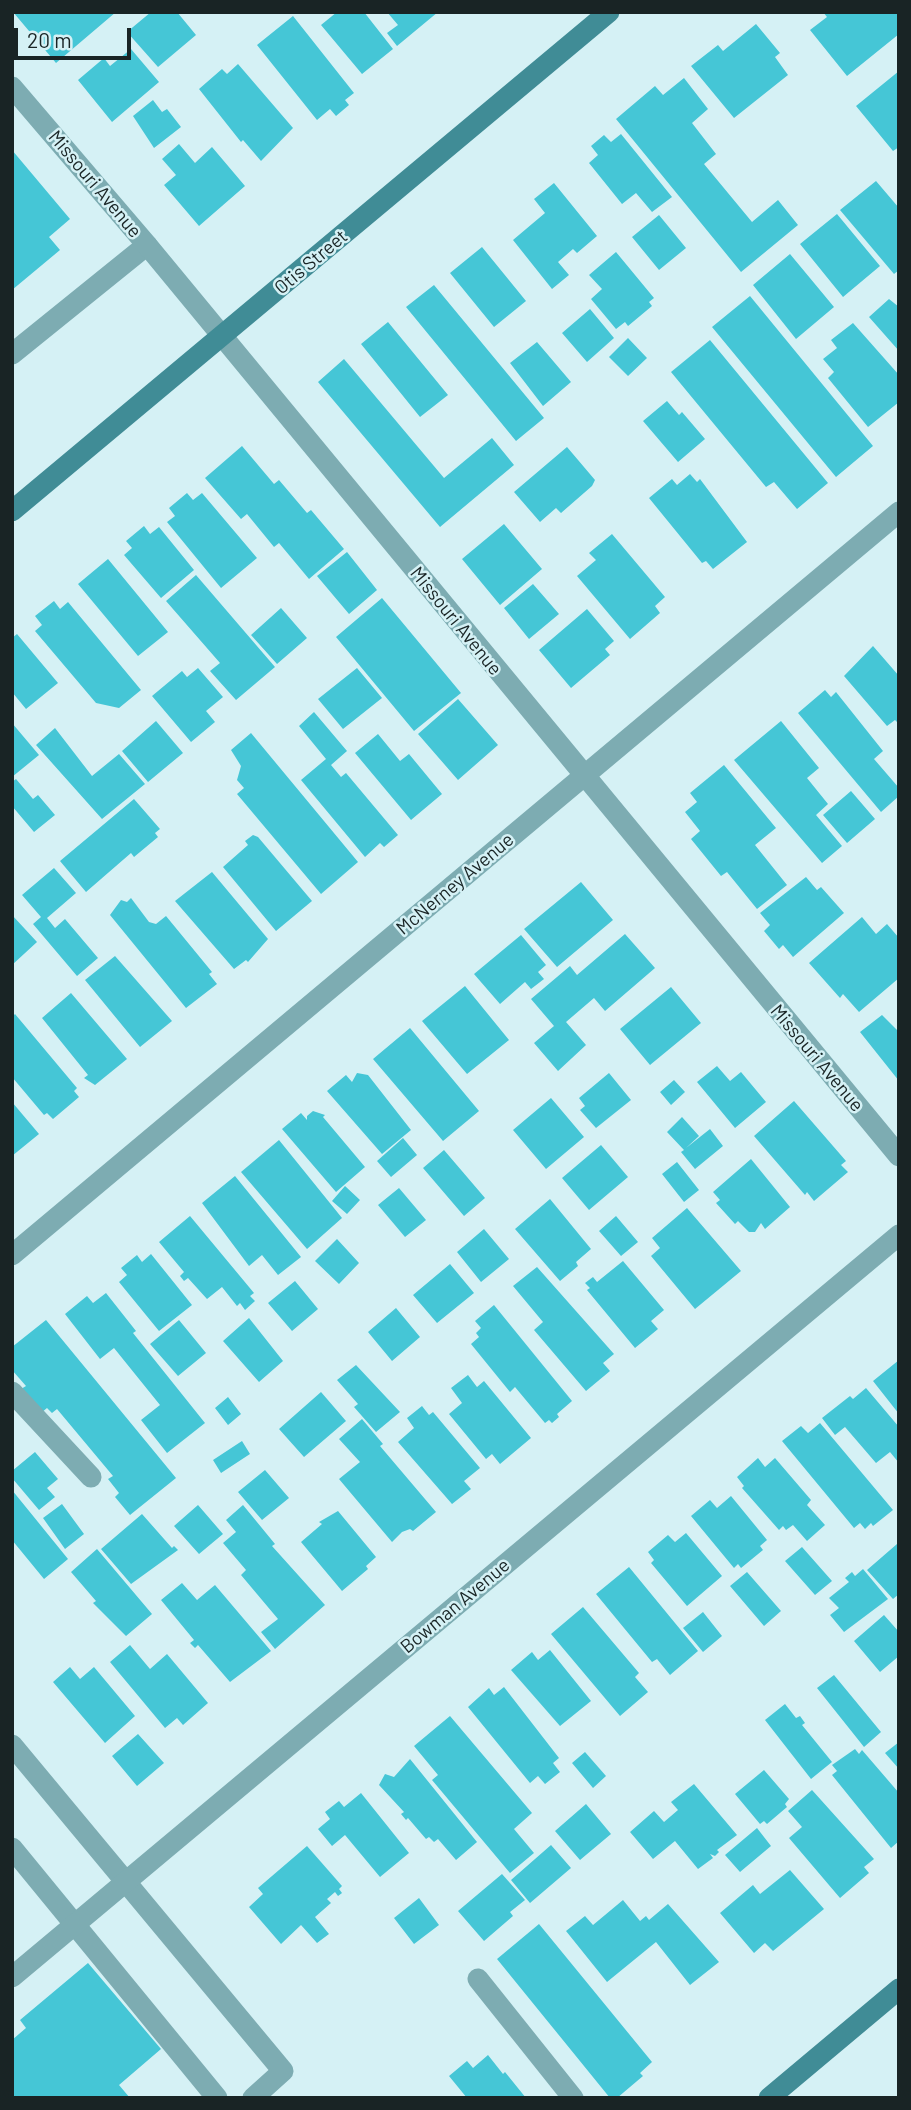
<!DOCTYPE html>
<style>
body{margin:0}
#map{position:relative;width:911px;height:2110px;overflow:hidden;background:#d5f1f5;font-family:Barlow,sans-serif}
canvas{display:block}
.frame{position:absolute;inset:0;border:14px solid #192425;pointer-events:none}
.scale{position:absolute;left:14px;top:28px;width:117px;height:32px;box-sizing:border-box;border:4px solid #192425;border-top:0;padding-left:9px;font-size:21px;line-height:24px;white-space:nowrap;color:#192425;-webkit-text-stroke:5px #d5f1f5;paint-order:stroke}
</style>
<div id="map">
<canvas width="911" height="2110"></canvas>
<div class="frame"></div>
<div class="scale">20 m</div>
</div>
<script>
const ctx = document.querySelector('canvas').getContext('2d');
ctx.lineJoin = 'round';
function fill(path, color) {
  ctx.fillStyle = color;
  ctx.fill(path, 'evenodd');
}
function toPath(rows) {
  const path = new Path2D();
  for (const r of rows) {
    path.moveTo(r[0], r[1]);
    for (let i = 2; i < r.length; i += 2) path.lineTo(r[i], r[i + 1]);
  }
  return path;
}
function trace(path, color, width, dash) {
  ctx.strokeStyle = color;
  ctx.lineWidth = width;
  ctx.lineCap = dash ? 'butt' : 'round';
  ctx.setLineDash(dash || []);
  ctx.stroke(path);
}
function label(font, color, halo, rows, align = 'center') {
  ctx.font = font + ' Barlow,sans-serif';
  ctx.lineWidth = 5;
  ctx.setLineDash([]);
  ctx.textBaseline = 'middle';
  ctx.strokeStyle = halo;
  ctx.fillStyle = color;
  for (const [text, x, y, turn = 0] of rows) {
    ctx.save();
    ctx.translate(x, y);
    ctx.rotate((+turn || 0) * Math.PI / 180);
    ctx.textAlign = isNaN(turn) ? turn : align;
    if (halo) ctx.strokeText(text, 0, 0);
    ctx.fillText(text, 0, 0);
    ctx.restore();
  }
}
const building = toPath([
 [13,12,116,12,56,63],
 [151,12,177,12,196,35,158,67,127,32],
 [337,12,364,12,393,49,362,74,321,25],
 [387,12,438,12,397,46,387,33,398,25],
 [823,12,897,12,899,34,847,76,810,30,827,17],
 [293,16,354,93,345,100,349,105,336,116,330,109,317,120,257,45],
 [756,24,780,53,775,57,788,75,734,118,691,66,718,45,723,51],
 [131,49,159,82,112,122,78,80,104,58,110,66],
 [238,64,293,128,261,161,243,140,241,142,199,89,222,69,227,74],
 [899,71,899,147,893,151,856,106],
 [684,78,708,109,692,123,716,154,704,164,752,222,778,200,798,225,741,272,616,119,655,86,663,95],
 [153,100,162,112,167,109,181,127,154,148,133,116],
 [621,134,672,197,652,212,636,193,622,204,589,163,598,155,591,146,604,135,611,142],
 [179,144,195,163,212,147,245,186,199,226,164,185,176,175,162,159],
 [12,150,70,219,49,237,60,250,12,290],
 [876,181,899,208,899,270,894,274,840,210],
 [554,183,597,236,577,253,573,249,558,262,569,275,552,289,513,240,545,213,534,199],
 [837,214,880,266,843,297,800,244],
 [659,215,686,248,659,270,632,237],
 [482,247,526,301,494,327,450,273],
 [616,252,654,298,649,302,652,306,628,326,625,322,616,329,591,299,602,289,589,275],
 [790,254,834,307,796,339,753,285],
 [434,285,544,418,516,441,406,307],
 [750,296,873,446,836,477,712,327],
 [889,299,899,307,899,351,869,317],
 [590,309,614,338,587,362,562,333],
 [388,322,448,395,420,417,361,344],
 [853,323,899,375,899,402,868,427,828,378,834,372,823,359,837,348,831,340],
 [628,338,647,358,628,376,609,357],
 [710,340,828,483,797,509,774,482,766,487,671,372],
 [537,342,571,382,543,406,510,363],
 [344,359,444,478,492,438,514,465,440,527,318,382],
 [667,401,679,415,682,412,705,439,678,462,643,421],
 [242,446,274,484,279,480,307,513,311,510,344,549,309,579,279,543,274,547,247,514,241,519,205,478],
 [567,447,595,480,592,486,561,513,556,508,540,522,514,492],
 [690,474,697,482,700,479,747,542,713,569,706,561,702,563,649,498,672,479,677,485],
 [187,493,193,500,202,493,257,558,221,588,167,522,175,516,169,508],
 [504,524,542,569,500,605,462,559],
 [144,526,150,534,159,527,194,570,161,598,124,555,132,548,126,541],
 [612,534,665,597,655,606,660,613,630,639,577,576,596,560,589,553],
 [347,552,377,590,349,614,317,576],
 [108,559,168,632,138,656,78,584],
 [196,575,275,667,236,700,210,671,220,663,166,601],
 [533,584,559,614,529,639,504,608],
 [382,598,461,693,414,731,336,637],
 [54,601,60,609,68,602,141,690,119,708,96,703,35,631,42,625,35,616],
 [281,608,307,638,277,664,251,635],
 [587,609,614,641,605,649,610,655,571,688,539,650],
 [17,634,58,683,26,709,12,692,12,638],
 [873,646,899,676,899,724,895,720,887,726,844,676],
 [198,668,223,697,206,711,215,722,191,742,152,696,182,671,187,677],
 [357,668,382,698,343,729,318,699],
 [825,690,831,697,836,692,883,751,874,759,899,788,899,796,881,812,798,713],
 [458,699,498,745,458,780,418,734],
 [314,712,347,751,331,765,341,777,346,773,398,835,384,847,380,843,365,857,301,780,326,759,299,726],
 [156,721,183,753,148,782,122,751],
 [781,721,819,768,807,778,828,804,816,815,842,846,822,863,734,760],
 [12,723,39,755,12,777],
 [55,728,92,776,119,754,145,784,102,819,36,745],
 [251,733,358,862,321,894,237,794,244,788,237,780,241,766,231,750],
 [378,734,400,761,409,754,442,794,411,820,355,753],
 [724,765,776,828,755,845,787,885,757,909,727,872,721,876,691,839,700,831,685,812,697,802,690,793],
 [16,779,33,799,38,795,55,815,34,832,12,806,12,782],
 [851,791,875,819,847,843,823,815],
 [134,799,160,829,155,833,158,837,134,857,131,853,86,892,60,861],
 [253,835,258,837,312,901,276,931,223,867,248,845,245,841],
 [54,868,76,893,47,918,55,928,65,919,98,958,77,976,33,924,41,917,22,895],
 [212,872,268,939,248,962,246,960,234,969,175,901],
 [806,877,817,890,821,887,844,913,793,957,783,945,779,949,764,931,770,925,760,913],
 [581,882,613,920,557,967,524,929],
 [131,898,149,922,156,924,166,916,212,972,209,974,217,984,186,1008,110,915,121,900,127,902],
 [12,915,37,942,12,965],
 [862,917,876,934,887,924,899,938,899,978,859,1012,843,994,840,998,809,963],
 [625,934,655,968,605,1011,594,998,566,1022,586,1045,558,1071,534,1043,554,1026,531,999,570,966,577,975],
 [521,935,546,965,538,972,544,979,531,989,525,982,500,1004,474,974],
 [115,956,172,1021,140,1047,85,980],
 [465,986,509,1040,467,1074,422,1021],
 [671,987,701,1023,650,1065,620,1029],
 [71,993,127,1059,95,1085,84,1078,88,1075,42,1018],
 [15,1014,77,1088,74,1091,79,1097,53,1119,47,1113,44,1115,12,1077,12,1017],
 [882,1015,899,1032,899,1081,860,1032],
 [410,1028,479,1111,443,1141,373,1059],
 [717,1066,730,1081,741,1072,766,1102,735,1128,697,1082],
 [357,1073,368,1075,411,1130,382,1154,327,1091,346,1075,352,1082],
 [609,1073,631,1100,596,1128,580,1110,585,1106,579,1098],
 [674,1080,685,1092,671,1105,660,1092],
 [551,1098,584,1137,546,1169,513,1130],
 [794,1101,846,1161,841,1165,848,1172,814,1201,807,1192,805,1195,754,1136],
 [12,1102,39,1134,12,1156],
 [313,1111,325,1115,323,1117,365,1167,336,1192,282,1129,301,1113,307,1120,307,1116],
 [682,1117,699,1136,686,1148,710,1129,723,1146,695,1169,681,1152,684,1150,667,1132],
 [403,1138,417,1155,391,1177,377,1161],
 [279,1140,342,1218,307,1249,241,1172],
 [601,1145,628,1177,589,1210,562,1178],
 [444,1150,485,1198,464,1216,423,1168],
 [751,1159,790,1207,765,1229,761,1223,755,1232,749,1232,738,1221,735,1224,716,1203,720,1200,713,1192],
 [677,1162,699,1190,684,1202,662,1174],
 [235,1176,301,1257,278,1275,262,1255,249,1266,202,1203],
 [345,1186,360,1200,347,1214,332,1201],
 [399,1188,426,1220,405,1237,378,1205],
 [550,1199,591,1249,576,1262,578,1266,560,1281,515,1229],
 [687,1208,741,1271,695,1309,651,1256,660,1248,652,1238],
 [190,1216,254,1293,250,1296,255,1301,245,1310,240,1303,237,1306,222,1287,207,1299,188,1278,184,1281,180,1276,184,1272,159,1242],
 [616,1216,638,1242,621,1256,599,1231],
 [484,1229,509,1259,481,1282,457,1252],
 [337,1239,359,1263,339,1284,315,1261],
 [151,1254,192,1305,159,1331,119,1282,127,1275,121,1268,137,1255,142,1262],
 [623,1261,664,1310,651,1321,658,1329,635,1348,587,1290,590,1288,585,1283,593,1277,597,1282],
 [450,1264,474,1293,437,1323,413,1295],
 [537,1267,614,1354,603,1363,610,1371,586,1391,534,1330,543,1322,513,1286],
 [295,1281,318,1309,292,1331,268,1303],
 [106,1293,136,1331,133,1333,205,1423,167,1453,141,1420,160,1405,114,1348,100,1359,65,1314,87,1296,93,1303],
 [494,1305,572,1401,557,1414,559,1417,552,1423,549,1420,545,1423,515,1387,510,1392,471,1344,479,1337,476,1333,481,1328,475,1321],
 [396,1308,420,1337,392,1361,368,1332],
 [249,1318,283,1361,259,1382,223,1341],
 [46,1320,176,1478,130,1515,115,1497,119,1493,108,1479,113,1476,57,1409,52,1413,47,1408,41,1413,21,1389,26,1386,12,1370,12,1347],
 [179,1320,206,1353,178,1376,150,1344],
 [899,1360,899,1414,873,1381],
 [356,1365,400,1412,376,1432,354,1407,358,1404,337,1380],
 [468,1375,477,1387,484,1381,531,1438,500,1464,492,1454,486,1459,449,1414,462,1403,451,1388],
 [866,1388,899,1427,899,1463,890,1452,876,1463,845,1427,835,1435,822,1418,850,1396,853,1399],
 [321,1392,346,1421,304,1457,279,1429],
 [228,1397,241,1414,228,1425,215,1408],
 [422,1406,429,1415,433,1412,480,1468,464,1481,471,1489,452,1504,398,1442,414,1428,407,1418],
 [362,1419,383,1444,380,1446,436,1512,413,1531,410,1529,402,1532,392,1542,339,1479,360,1462,339,1439],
 [820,1423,893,1510,873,1526,871,1523,865,1529,860,1523,854,1528,782,1441,801,1426,808,1433],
 [242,1441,250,1454,221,1473,213,1460],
 [35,1452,58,1479,47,1488,55,1497,39,1510,12,1478,12,1471],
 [758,1458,765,1467,775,1458,811,1500,807,1505,825,1525,807,1541,793,1525,786,1530,783,1526,779,1530,742,1488,744,1486,737,1477],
 [265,1470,289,1498,262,1520,238,1492],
 [12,1490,68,1559,44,1579,12,1540],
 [731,1496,767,1540,760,1546,763,1550,741,1568,738,1564,734,1568,691,1516,710,1500,717,1508],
 [62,1504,84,1534,65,1549,43,1518],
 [198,1505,223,1534,199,1554,174,1526],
 [243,1505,275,1544,272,1546,325,1605,275,1649,261,1632,278,1619,241,1575,246,1570,223,1543,236,1532,226,1520],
 [338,1511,376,1557,366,1566,368,1569,342,1591,301,1542,322,1524,319,1522],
 [142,1514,172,1548,174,1546,178,1550,131,1584,101,1549],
 [686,1533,722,1576,687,1606,651,1563,654,1560,648,1552,668,1535,675,1542],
 [897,1544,899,1594,893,1599,867,1570],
 [802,1547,832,1581,815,1595,785,1561],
 [97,1549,152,1614,126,1636,93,1603,96,1601,71,1572],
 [629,1567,698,1651,670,1675,657,1659,652,1662,596,1594],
 [863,1569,888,1599,844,1632,830,1615,839,1608,829,1598,849,1582,845,1578,852,1572,855,1576],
 [747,1572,781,1611,764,1626,730,1586],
 [182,1583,197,1600,215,1585,271,1651,230,1682,198,1645,195,1648,190,1643,194,1640,161,1600],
 [583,1607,639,1673,635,1677,648,1692,620,1716,551,1634],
 [703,1612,722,1636,703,1652,683,1628],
 [884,1615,899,1632,899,1656,880,1672,854,1641],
 [130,1645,150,1669,167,1654,208,1703,183,1725,177,1718,165,1728,110,1662],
 [550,1650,591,1701,560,1726,511,1670,532,1652,538,1660],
 [70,1667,80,1679,94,1667,135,1716,105,1743,53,1682],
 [834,1675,881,1732,864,1747,817,1688],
 [504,1687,559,1758,553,1763,560,1772,545,1784,538,1776,530,1783,468,1707,489,1688,494,1695],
 [785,1704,796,1718,800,1716,805,1723,802,1725,832,1762,811,1779,765,1720],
 [450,1716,532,1813,514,1829,534,1853,510,1873,432,1780,438,1775,414,1746],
 [138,1734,164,1763,137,1786,112,1756],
 [899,1742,899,1769,885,1753],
 [855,1749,859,1754,862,1750,899,1793,899,1841,891,1848,832,1775,837,1771,832,1765],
 [585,1752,606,1776,593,1788,572,1763],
 [410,1759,477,1842,456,1860,438,1839,434,1842,429,1837,426,1839,408,1818,406,1820,401,1814,404,1812,379,1785,385,1774,394,1777],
 [764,1770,789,1799,785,1804,787,1807,767,1824,764,1821,760,1824,735,1794],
 [694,1784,737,1835,717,1850,719,1852,715,1856,710,1854,713,1858,698,1869,675,1841,653,1859,630,1832,654,1811,664,1822,678,1810,671,1802],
 [812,1790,874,1859,864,1867,869,1873,840,1898,789,1838,802,1827,788,1811],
 [361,1793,409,1853,380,1877,345,1835,332,1846,318,1829,330,1819,325,1812,339,1801,344,1807],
 [586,1804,611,1834,580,1860,555,1831],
 [757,1828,771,1846,740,1872,725,1855],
 [551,1845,571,1868,530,1903,511,1880],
 [307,1846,342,1886,339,1889,342,1893,338,1896,335,1892,327,1899,331,1903,315,1917,329,1934,317,1943,301,1925,281,1944,249,1907,263,1894,258,1888],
 [790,1870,824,1909,773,1951,765,1943,754,1953,720,1913,753,1885,760,1894],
 [502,1874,525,1900,510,1912,513,1916,484,1941,458,1911],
 [419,1898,439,1925,414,1944,394,1918],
 [623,1900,640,1921,646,1916,649,1920,668,1904,719,1962,690,1985,656,1942,607,1982,566,1931,585,1916,593,1925],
 [539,1924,652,2062,640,2073,643,2076,617,2098,610,2098,497,1959],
 [88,1963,161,2049,119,2085,130,2098,12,2098,12,2040,26,2028,20,2020],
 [488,2055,503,2074,505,2072,526,2098,467,2098,449,2076,467,2061,473,2068]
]);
const lane = toPath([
 [12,354,147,245],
 [12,1392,91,1477],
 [12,1745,283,2071,253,2098],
 [12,1848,217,2098],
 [478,1979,573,2098]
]);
const street = toPath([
 [12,87,147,245,899,1156],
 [12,1255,899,512],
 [12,1977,899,1235]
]);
const secondary = toPath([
 [12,511,609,12],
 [769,2098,899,1989]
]);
const streetNames = [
 ["Missouri Avenue",95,184,50],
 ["Otis Street",311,262,-40],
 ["Missouri Avenue",456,621,51],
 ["McNerney Avenue",455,884,-40],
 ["Missouri Avenue",817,1058,50],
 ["Bowman Avenue",455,1606,-40]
];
fill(building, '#45c6d6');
trace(lane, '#7dacb2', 21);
trace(street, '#7dacb2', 21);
trace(secondary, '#408c96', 21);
label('19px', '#192425', '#d5f1f5', streetNames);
</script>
